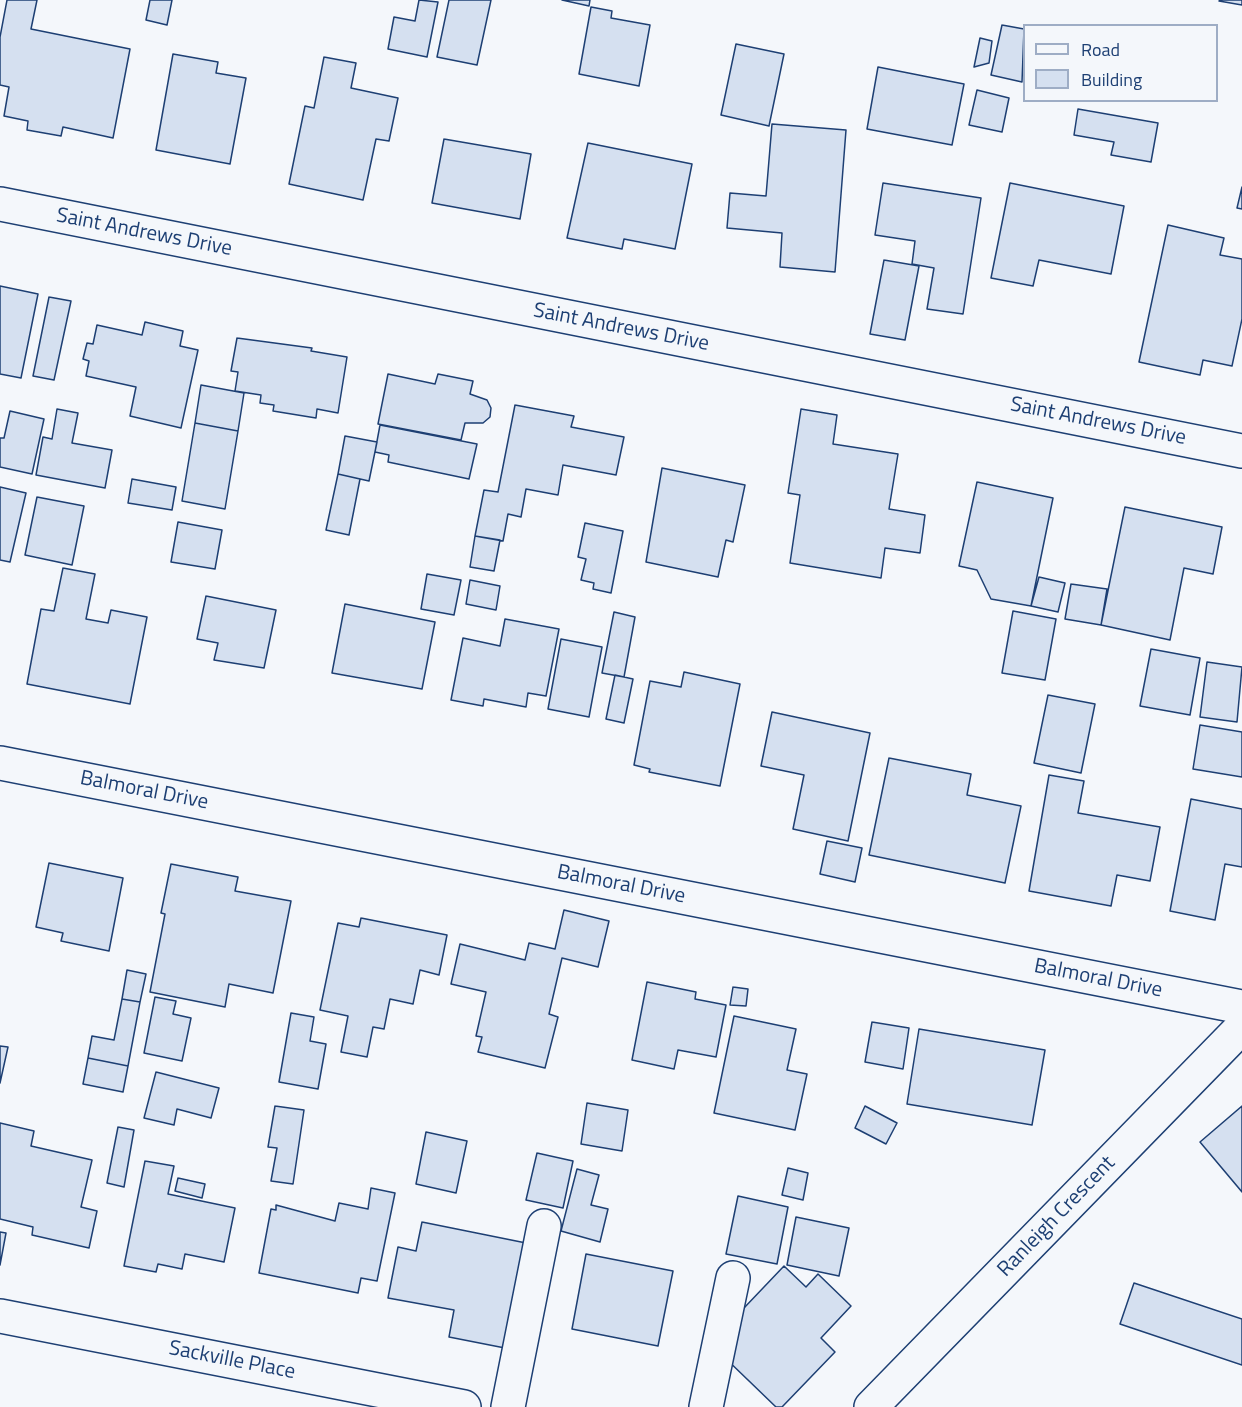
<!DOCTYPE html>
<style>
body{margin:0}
#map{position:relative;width:1242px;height:1407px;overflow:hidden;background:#f4f7fb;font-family:"Titillium Web",sans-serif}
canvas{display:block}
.legend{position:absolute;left:1023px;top:24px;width:195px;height:78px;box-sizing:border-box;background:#f4f7fb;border:2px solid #9eadc5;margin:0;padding:8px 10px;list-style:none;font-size:18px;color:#1d3f73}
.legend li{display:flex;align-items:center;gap:12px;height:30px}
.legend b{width:30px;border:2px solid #9eadc5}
</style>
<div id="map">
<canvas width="1242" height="1407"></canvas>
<ul class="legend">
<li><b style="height:8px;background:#f4f7fb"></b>Road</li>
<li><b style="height:16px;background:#d5e0f0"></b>Building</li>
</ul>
</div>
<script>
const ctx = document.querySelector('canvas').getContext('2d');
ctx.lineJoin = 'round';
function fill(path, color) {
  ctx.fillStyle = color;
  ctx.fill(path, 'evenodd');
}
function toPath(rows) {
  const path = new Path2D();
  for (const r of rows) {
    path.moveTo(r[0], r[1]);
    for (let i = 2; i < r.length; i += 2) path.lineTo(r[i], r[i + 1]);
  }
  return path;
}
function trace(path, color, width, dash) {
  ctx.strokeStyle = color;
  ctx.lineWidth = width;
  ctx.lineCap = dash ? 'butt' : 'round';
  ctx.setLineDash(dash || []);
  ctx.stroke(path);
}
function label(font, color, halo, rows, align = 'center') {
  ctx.font = font + ' "Titillium Web",sans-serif';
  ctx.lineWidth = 4.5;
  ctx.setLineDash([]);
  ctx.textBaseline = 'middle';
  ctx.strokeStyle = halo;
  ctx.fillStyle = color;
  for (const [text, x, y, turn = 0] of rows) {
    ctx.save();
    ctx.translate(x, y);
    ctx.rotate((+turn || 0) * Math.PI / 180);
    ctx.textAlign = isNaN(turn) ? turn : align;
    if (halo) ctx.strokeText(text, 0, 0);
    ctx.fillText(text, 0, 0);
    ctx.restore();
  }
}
const building = toPath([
 [7,0,37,0,31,29,130,49,113,138,63,127,61,136,27,130,28,121,4,116,9,87,0,85,0,37,7,0],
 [150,0,172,0,167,25,146,20,150,0],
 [419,0,438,2,427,57,388,49,394,17,415,21,419,0],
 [449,0,491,0,477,65,437,57,449,0],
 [562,0,590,0,589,6,562,0],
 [1220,0,1242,0,1242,5,1219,1,1220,0],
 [591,7,612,11,611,18,650,25,639,86,579,74,591,7],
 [1002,25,1024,29,1022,82,991,75,1002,25],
 [980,38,992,41,989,63,974,67,980,38],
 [736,44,784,54,769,126,721,115,736,44],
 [173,54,218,62,216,73,246,78,230,164,156,150,173,54],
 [324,57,356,63,351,88,398,98,389,141,376,139,363,200,289,184,305,106,314,108,324,57],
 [878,67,964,84,952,145,867,129,878,67],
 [977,90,1009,98,1002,132,969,125,977,90],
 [1078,109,1158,123,1151,162,1111,155,1114,142,1074,135,1078,109],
 [772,124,846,130,835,272,780,267,782,233,727,228,730,193,766,196,772,124],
 [444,139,531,154,520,219,432,203,444,139],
 [588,143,692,164,675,249,624,239,622,249,567,238,588,143],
 [883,183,981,198,963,314,927,309,934,268,912,264,915,241,875,235,883,183],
 [1010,183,1124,206,1111,274,1039,260,1033,286,991,278,1010,183],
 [1242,187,1242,209,1237,208,1242,187],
 [1168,225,1224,238,1220,255,1242,259,1242,319,1232,366,1203,360,1200,375,1139,362,1168,225],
 [884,260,919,266,905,340,870,334,884,260],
 [0,286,38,294,21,378,0,374,0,286],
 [49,297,71,301,54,380,33,376,49,297],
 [145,322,183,331,180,346,198,350,181,428,130,416,136,387,86,376,89,361,83,359,87,343,93,344,97,325,142,335,145,322],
 [237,338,312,348,311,351,347,357,338,413,317,409,316,418,273,411,274,405,260,403,261,395,235,391,238,372,231,371,237,338],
 [388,374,435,384,438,374,473,381,470,394,487,400,491,408,490,417,483,423,465,423,461,440,378,424,388,374],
 [201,385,244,393,238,431,195,423,201,385],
 [515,405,574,416,571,427,624,437,616,475,563,465,558,495,526,489,521,517,508,514,503,541,475,536,484,490,498,492,515,405],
 [57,409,78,413,72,443,112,450,105,488,36,475,43,437,52,439,57,409],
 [801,409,837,415,833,444,898,454,889,509,925,515,920,553,885,548,881,578,790,563,800,495,788,493,801,409],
 [10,411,44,419,32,474,0,467,0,438,4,438,10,411],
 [195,423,238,431,225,509,182,501,195,423],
 [380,425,477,444,469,479,388,462,389,455,375,452,380,425],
 [345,436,377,442,369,481,338,474,345,436],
 [662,468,745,485,733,542,726,540,718,577,646,562,662,468],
 [338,474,360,479,349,535,326,530,338,474],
 [132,479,176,487,172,510,128,503,132,479],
 [977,482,1053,498,1031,606,991,599,977,570,959,566,977,482],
 [0,487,26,493,10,562,0,560,0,487],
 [37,497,84,506,72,565,25,555,37,497],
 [1125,507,1222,527,1213,574,1184,568,1170,640,1101,625,1125,507],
 [178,522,222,530,215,569,171,562,178,522],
 [585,523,623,531,611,593,593,589,594,583,581,580,586,559,578,557,585,523],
 [475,536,500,540,494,571,470,567,475,536],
 [63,568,95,574,86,619,108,623,111,610,147,617,130,704,27,684,41,609,54,611,63,568],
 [427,574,461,580,454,615,421,609,427,574],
 [1039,577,1065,583,1058,612,1031,606,1039,577],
 [470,580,500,586,496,610,466,604,470,580],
 [1071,584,1107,589,1101,625,1065,619,1071,584],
 [206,596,276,610,264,668,214,660,218,643,197,639,206,596],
 [345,604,435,622,422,689,332,673,345,604],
 [1013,611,1056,619,1045,680,1002,673,1013,611],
 [614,612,635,617,624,677,602,673,614,612],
 [505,619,559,629,546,696,528,693,526,707,484,699,483,706,451,700,463,638,500,646,505,619],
 [561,639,602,647,589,717,548,709,561,639],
 [1151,649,1200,658,1190,715,1140,706,1151,649],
 [1207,662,1242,667,1237,722,1200,717,1207,662],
 [684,672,740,684,720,786,649,772,650,769,634,765,650,681,681,687,684,672],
 [615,675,633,679,624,723,606,719,615,675],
 [1048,695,1095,704,1081,773,1034,763,1048,695],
 [772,712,870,733,848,841,793,829,804,775,761,766,772,712],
 [1200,725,1242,732,1242,777,1193,769,1200,725],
 [889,758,971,774,967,795,1021,806,1005,883,869,855,889,758],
 [1049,775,1084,781,1078,813,1160,827,1150,881,1117,875,1111,906,1029,891,1049,775],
 [1191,799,1242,809,1242,867,1225,864,1215,920,1170,911,1191,799],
 [827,841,862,848,855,882,820,874,827,841],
 [49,863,123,878,109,951,61,941,63,933,36,927,49,863],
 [171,864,238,877,235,891,291,901,273,993,229,984,225,1007,150,992,165,914,161,913,171,864],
 [564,910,609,921,598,967,562,958,549,1014,558,1017,545,1068,478,1052,482,1037,476,1036,486,992,451,984,460,944,525,960,529,943,555,949,564,910],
 [361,918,447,935,439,975,420,970,413,1004,390,999,384,1029,373,1027,367,1057,341,1052,348,1016,320,1010,338,923,359,927,361,918],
 [127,970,146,974,140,1002,122,999,127,970],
 [647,982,696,992,695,999,726,1005,716,1057,678,1050,674,1069,632,1060,647,982],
 [733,987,748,989,746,1006,730,1005,733,987],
 [155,997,176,1001,173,1014,191,1018,182,1061,144,1053,155,997],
 [122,999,140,1002,128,1066,88,1058,92,1036,114,1040,122,999],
 [291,1013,314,1017,310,1041,326,1044,318,1089,279,1082,291,1013],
 [734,1016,796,1029,787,1070,807,1074,795,1130,714,1113,734,1016],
 [872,1022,909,1028,903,1069,865,1062,872,1022],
 [919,1029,1045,1050,1032,1125,907,1104,919,1029],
 [0,1046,8,1047,0,1083,0,1046],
 [88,1058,128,1066,123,1092,83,1084,88,1058],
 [156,1072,219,1088,211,1118,177,1109,174,1125,144,1118,156,1072],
 [587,1103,628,1110,622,1151,581,1144,587,1103],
 [275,1106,304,1110,293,1184,271,1181,277,1148,268,1147,275,1106],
 [865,1106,897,1123,886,1144,855,1128,865,1106],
 [1242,1106,1242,1192,1200,1142,1242,1106],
 [0,1123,34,1131,31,1146,92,1160,81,1207,97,1211,89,1248,32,1235,33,1227,0,1219,0,1123],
 [118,1127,134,1130,124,1187,107,1183,118,1127],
 [426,1132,467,1141,456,1193,416,1184,426,1132],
 [537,1153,573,1161,563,1208,526,1200,537,1153],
 [145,1161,174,1166,168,1194,235,1208,224,1262,185,1254,182,1269,158,1264,156,1272,124,1266,145,1161],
 [788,1168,808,1173,803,1200,782,1195,788,1168],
 [577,1169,599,1175,591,1205,608,1209,600,1242,561,1231,577,1169],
 [178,1178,205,1184,202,1198,175,1191,178,1178],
 [371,1188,395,1193,377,1281,361,1278,358,1293,259,1273,271,1209,276,1210,276,1205,335,1221,339,1203,368,1209,371,1188],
 [738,1196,788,1207,777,1264,726,1254,738,1196],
 [796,1217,849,1228,839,1276,787,1265,796,1217],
 [422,1222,531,1244,510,1349,449,1337,454,1310,388,1298,398,1247,416,1251,422,1222],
 [0,1232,6,1233,0,1265,0,1232],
 [586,1254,673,1271,658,1346,572,1329,586,1254],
 [784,1266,806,1287,818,1274,851,1306,821,1338,835,1352,782,1407,776,1407,720,1353,723,1330,784,1266],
 [1134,1283,1242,1319,1242,1365,1120,1324,1134,1283]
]);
const minor = toPath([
 [0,204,1242,451],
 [0,763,1242,1007],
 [0,1316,464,1407],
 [508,1407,544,1226],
 [706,1407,733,1278],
 [871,1407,1242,1027]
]);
const streetNames = [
 ["Saint Andrews Drive",144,233,11],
 ["Saint Andrews Drive",621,328,11],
 ["Saint Andrews Drive",1098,422,11],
 ["Balmoral Drive",144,791,11],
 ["Balmoral Drive",621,885,11],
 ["Balmoral Drive",1098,979,11],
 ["Ranleigh Crescent",1057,1217,-46],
 ["Sackville Place",232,1361,11]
];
fill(building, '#d5e0f0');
trace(building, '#1d3f73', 1.5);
trace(minor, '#1d3f73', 36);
trace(minor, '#f4f7fb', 33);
label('21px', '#1d3f73', '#f4f7fb', streetNames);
</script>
